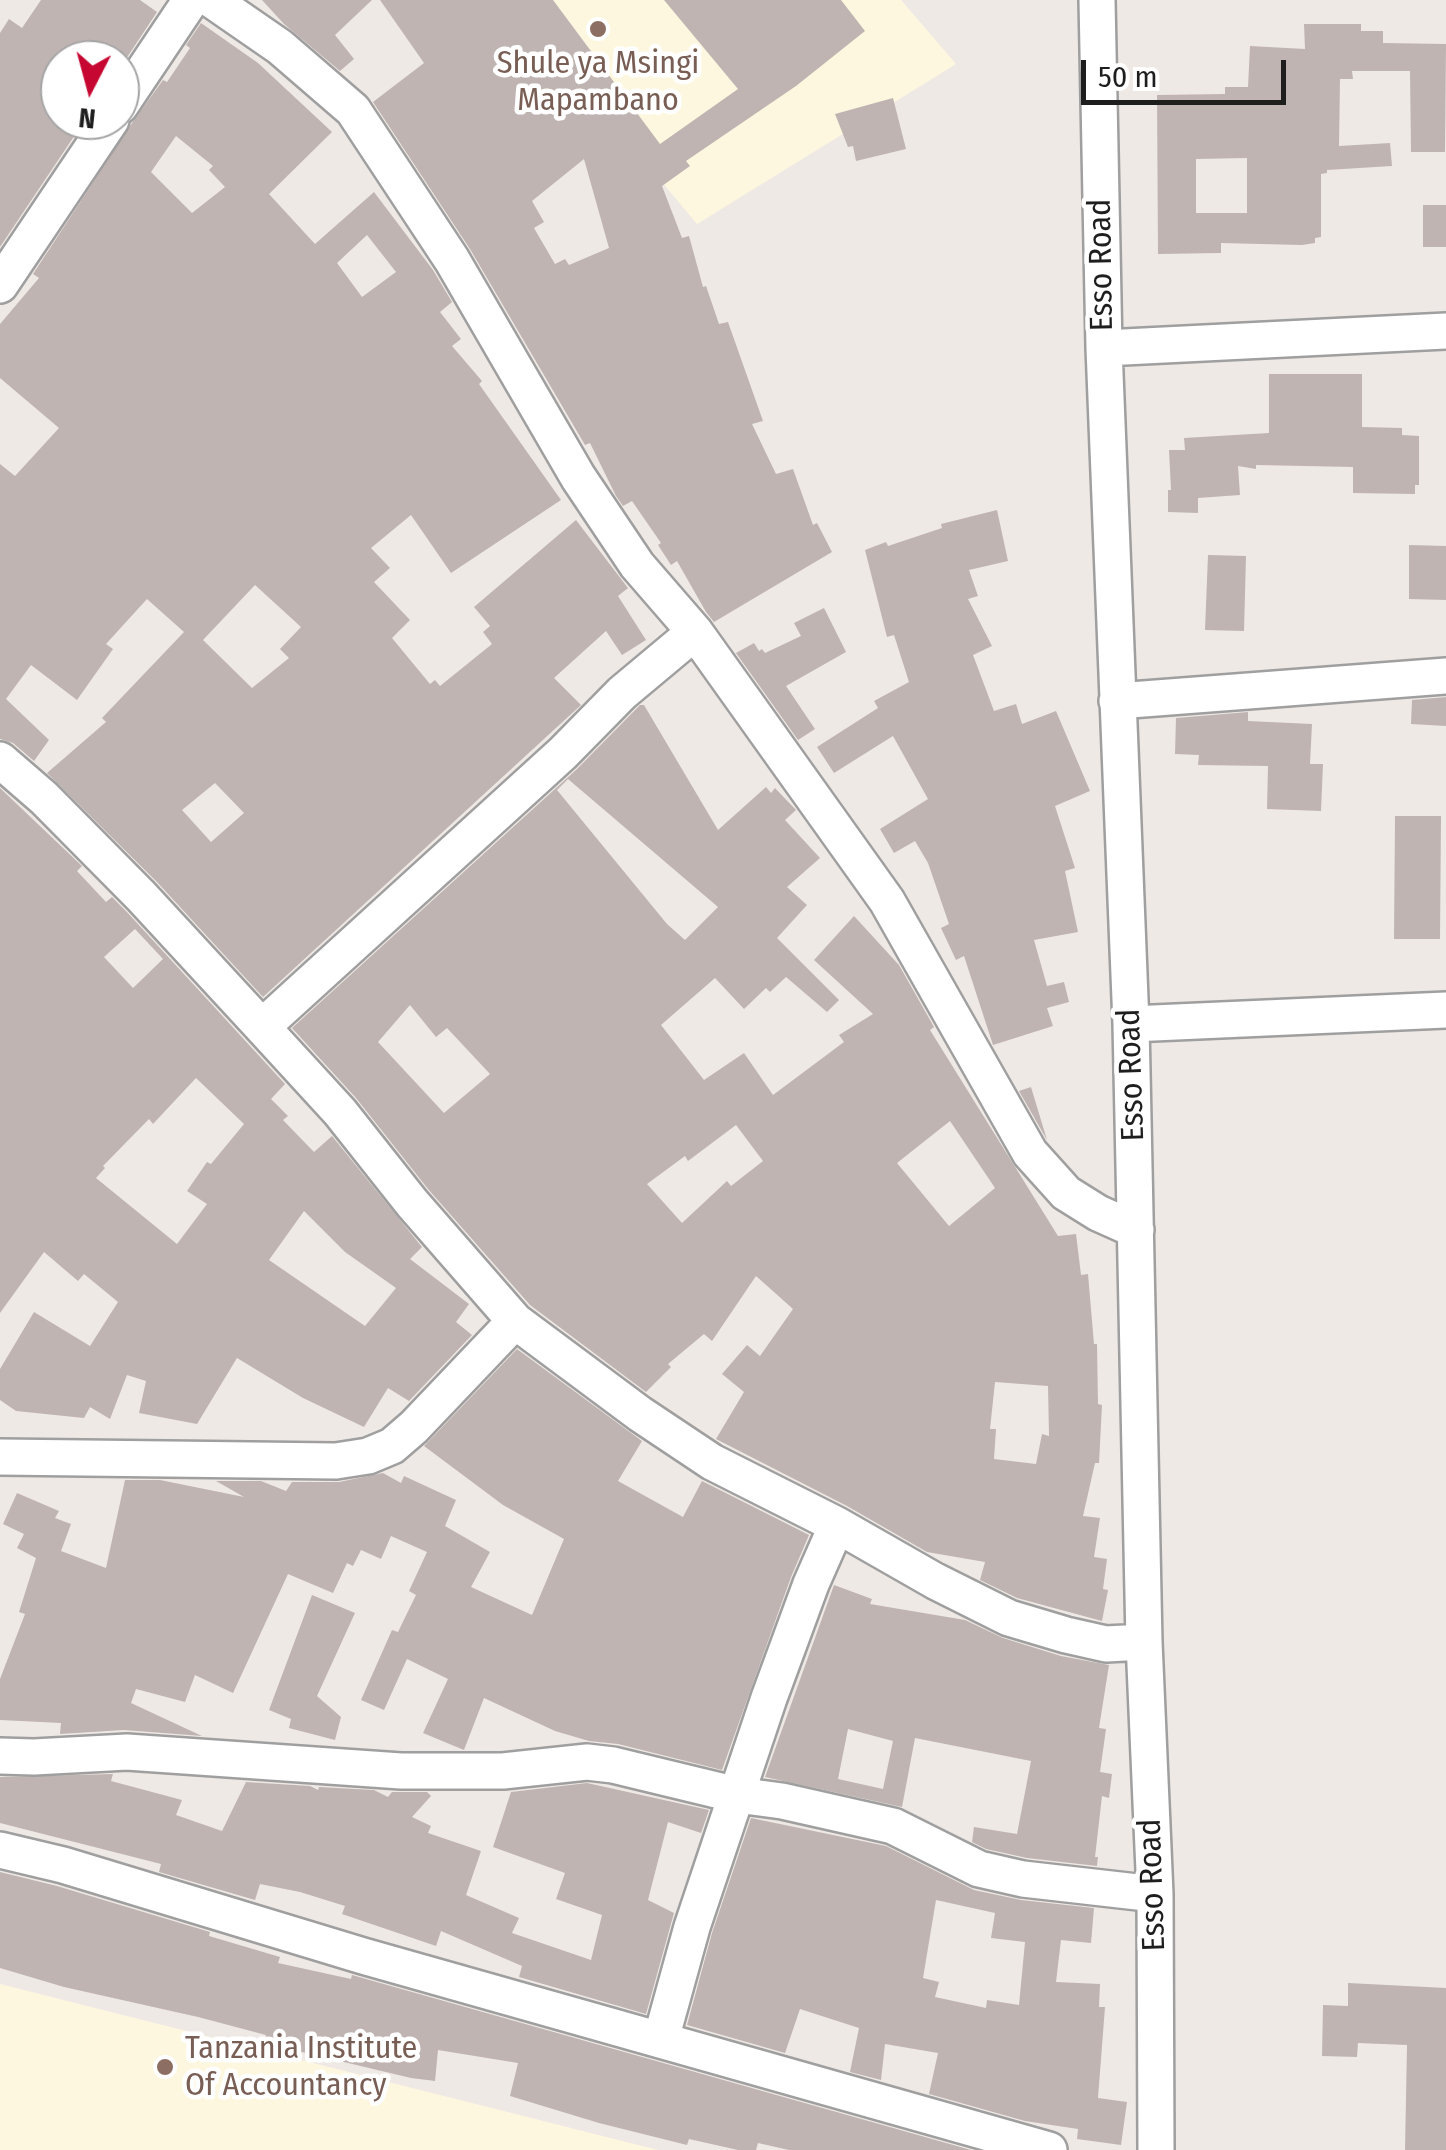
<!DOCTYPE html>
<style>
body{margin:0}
#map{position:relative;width:1446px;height:2150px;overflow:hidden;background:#efe9e5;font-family:"Fira Sans Condensed",sans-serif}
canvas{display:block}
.north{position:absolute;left:40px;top:40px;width:100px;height:100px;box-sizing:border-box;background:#fff;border:2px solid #a5a5a5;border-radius:50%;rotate:186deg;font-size:28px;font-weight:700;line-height:40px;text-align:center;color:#1e1e1e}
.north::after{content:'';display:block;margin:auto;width:35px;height:45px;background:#c60731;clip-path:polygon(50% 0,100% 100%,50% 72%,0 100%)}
.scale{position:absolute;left:1081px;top:60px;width:205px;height:45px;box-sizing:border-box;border:5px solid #1e1e1e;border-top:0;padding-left:12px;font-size:30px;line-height:35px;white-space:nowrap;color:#1e1e1e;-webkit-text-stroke:8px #fff;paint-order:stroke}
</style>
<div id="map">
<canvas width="1446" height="2150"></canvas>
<div class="north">N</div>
<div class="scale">50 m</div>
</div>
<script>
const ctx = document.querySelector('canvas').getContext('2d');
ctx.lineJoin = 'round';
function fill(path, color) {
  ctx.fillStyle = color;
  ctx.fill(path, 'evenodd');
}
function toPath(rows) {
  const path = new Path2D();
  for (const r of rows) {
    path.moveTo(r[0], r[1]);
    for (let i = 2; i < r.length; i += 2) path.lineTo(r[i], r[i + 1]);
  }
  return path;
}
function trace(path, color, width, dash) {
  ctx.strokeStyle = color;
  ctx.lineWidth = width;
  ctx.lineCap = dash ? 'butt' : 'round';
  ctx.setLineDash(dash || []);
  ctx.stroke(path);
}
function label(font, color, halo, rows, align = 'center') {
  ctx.font = font + ' "Fira Sans Condensed",sans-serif';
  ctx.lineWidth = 9;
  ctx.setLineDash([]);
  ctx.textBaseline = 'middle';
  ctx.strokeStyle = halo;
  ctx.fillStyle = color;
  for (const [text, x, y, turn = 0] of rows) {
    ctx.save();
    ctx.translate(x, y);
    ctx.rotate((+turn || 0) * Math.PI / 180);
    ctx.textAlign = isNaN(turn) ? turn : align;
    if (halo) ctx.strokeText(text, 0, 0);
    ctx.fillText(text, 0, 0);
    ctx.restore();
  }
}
const education = toPath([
 [519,0,901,0,956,64,697,224,601,109],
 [0,1984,658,2150,0,2150]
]);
const building = toPath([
 [41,0,140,0,157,12,120,68,120,60,60,60,60,120,85,120,0,247,0,33,9,19,22,28],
 [262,0,372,0,335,35,354,59,340,71,284,24],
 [380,0,553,0,660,144,738,89,664,0,841,0,865,31,796,86,686,161,690,166,662,186,682,238,689,236,703,287,706,286,719,324,728,322,763,421,752,424,776,474,793,469,813,525,817,523,832,552,714,622,706,612,677,561,671,565,658,545,661,543,632,501,623,506,616,496,590,443,585,445,470,249,373,102,424,63],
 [584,159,609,248,569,265,565,259,555,264,534,228,544,222,532,201],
 [201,23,258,63,332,132,269,194,315,244,374,192,433,270,452,302,440,312,461,339,452,346,482,381,479,384,561,500,451,573,411,515,371,548,390,568,374,582,410,620,392,638,430,684,435,680,440,686,492,644,483,632,490,626,474,607,576,520,628,588,618,596,646,640,622,655,606,631,554,678,581,705,263,997,157,882,47,773,106,722,102,718,184,632,147,599,106,644,113,649,77,700,31,665,6,699,49,740,34,761,13,743,0,739,0,464,15,476,59,428,0,378,0,324,39,278,33,274,132,123,163,80,167,82,190,48,186,45],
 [176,136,213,166,209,170,225,187,192,213,151,172],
 [367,235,396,272,362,297,337,263],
 [255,585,301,627,280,649,289,658,252,688,203,640],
 [215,783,244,813,211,842,182,810],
 [1304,24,1361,24,1361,31,1383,31,1383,43,1446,44,1445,152,1411,152,1410,71,1352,71,1353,79,1340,79,1339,146,1390,143,1392,166,1327,170,1327,173,1321,174,1321,237,1315,238,1315,243,1302,245,1221,243,1221,253,1158,254,1157,95,1225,94,1225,87,1248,87,1250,46,1305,49],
 [1247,158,1247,213,1196,213,1196,159],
 [893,98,906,149,856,161,853,146,848,147,835,114],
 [1423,205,1446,205,1446,247,1423,247],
 [1269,374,1362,374,1362,427,1402,428,1402,435,1419,436,1419,485,1415,485,1415,494,1353,493,1353,467,1256,465,1256,469,1238,466,1240,495,1198,498,1198,513,1168,512,1168,490,1171,490,1169,450,1185,450,1184,438,1269,433],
 [997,510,1008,561,969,570,978,596,968,599,992,646,973,655,994,711,1016,704,1022,724,1056,711,1090,791,1055,806,1075,868,1065,871,1078,932,1034,940,1047,986,1064,982,1069,1002,1047,1008,1053,1026,993,1045,964,956,956,960,941,928,949,924,928,863,915,841,894,853,880,829,928,799,893,736,834,773,817,747,878,708,874,701,909,682,894,635,887,637,865,550,886,542,888,546,942,528,941,524],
 [1409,545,1446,546,1446,600,1409,599],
 [1208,555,1246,556,1244,631,1205,630],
 [824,608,846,652,786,686,815,729,798,740,736,653,754,643,759,651,762,649,765,653,801,636,794,623],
 [1446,697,1446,726,1411,724,1412,700],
 [640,705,644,705,718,830,766,787,771,793,775,788,796,810,785,820,820,858,787,887,807,905,777,938,839,1000,827,1012,786,977,770,992,766,988,744,1009,715,978,661,1025,704,1080,744,1053,773,1095,844,1042,839,1035,873,1014,814,960,854,916,899,965,934,1027,930,1030,1058,1236,1076,1234,1081,1275,1088,1274,1094,1344,1097,1344,1098,1404,1102,1405,1099,1463,1095,1463,1083,1516,1100,1518,1094,1557,1107,1559,1103,1589,1108,1590,1102,1621,1017,1598,980,1580,985,1562,927,1552,847,1506,716,1439,744,1392,722,1374,747,1345,760,1356,793,1309,756,1276,712,1341,704,1334,668,1364,671,1367,646,1392,530,1305,428,1189,356,1098,292,1028,577,769],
 [568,779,718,907,685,940,667,924,557,790],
 [410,1005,436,1037,447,1028,490,1074,444,1113,378,1042],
 [950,1121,995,1188,949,1226,897,1163],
 [736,1125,763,1161,731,1186,727,1181,682,1223,647,1184,685,1156,688,1161],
 [995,1382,1048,1386,1049,1436,1042,1434,1036,1464,994,1459,996,1429,990,1429],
 [1248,712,1248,721,1312,724,1310,764,1323,764,1321,811,1267,809,1268,766,1198,765,1199,755,1175,754,1176,718],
 [0,788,82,866,77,871,106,902,112,897,126,911,285,1084,271,1099,288,1116,283,1120,314,1152,332,1136,422,1247,410,1259,469,1304,456,1322,472,1335,409,1401,388,1388,364,1427,303,1398,237,1358,197,1424,139,1413,146,1381,127,1375,110,1419,90,1407,84,1418,16,1411,0,1400,0,1369,34,1312,90,1346,118,1302,84,1274,78,1281,44,1252,0,1313],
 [135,929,163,959,133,988,104,957],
 [196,1078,244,1124,211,1164,207,1162,187,1191,207,1204,177,1244,96,1178,105,1168,103,1166,149,1119,153,1124],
 [304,1211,345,1252,396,1288,365,1326,269,1260],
 [1395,816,1441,816,1440,939,1394,939],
 [1031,1087,1047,1140,1019,1091],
 [517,1349,642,1441,618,1481,683,1517,702,1481,809,1535,791,1577,722,1770,618,1744,589,1741,555,1731,484,1698,464,1750,423,1733,448,1679,407,1659,384,1710,361,1700,392,1630,398,1632,416,1595,409,1591,427,1552,391,1536,381,1559,361,1550,353,1566,347,1563,333,1593,288,1574,233,1693,195,1675,185,1702,136,1689,131,1703,202,1736,124,1730,60,1734,61,1723,0,1720,0,1679,25,1614,19,1612,36,1558,17,1548,24,1534,3,1524,17,1493,59,1511,55,1518,71,1524,61,1551,106,1568,125,1480,160,1480,244,1497,216,1481,261,1481,286,1491,292,1482,339,1482,383,1473,401,1483,404,1476,456,1500,445,1526,490,1552,471,1587,532,1615,564,1539,503,1505,424,1446],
 [834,1585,872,1599,870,1604,965,1620,1003,1638,1061,1656,1109,1665,1099,1728,1106,1729,1100,1772,1112,1774,1109,1798,1102,1796,1095,1857,1098,1857,1097,1866,1027,1858,986,1849,972,1842,974,1827,1017,1834,1031,1761,915,1738,902,1807,765,1777],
 [848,1729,893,1741,883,1789,838,1779],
 [312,1595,355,1613,317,1696,341,1717,335,1740,289,1728,291,1719,269,1710],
 [113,1774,111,1781,182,1800,176,1815,222,1831,246,1782,310,1786,318,1790,319,1787,374,1790,388,1797,392,1792,427,1792,431,1796,412,1817,431,1826,428,1833,481,1851,466,1895,519,1918,512,1933,591,1960,602,1915,556,1899,565,1873,493,1847,511,1792,587,1783,709,1810,701,1833,668,1822,648,1900,674,1913,646,2014,519,1977,522,1966,441,1931,436,1946,342,1914,345,1906,300,1892,260,1884,255,1900,159,1872,161,1864,0,1823,0,1777],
 [751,1818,886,1846,974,1890,1021,1900,1094,1908,1091,1943,1061,1940,1056,1982,1100,1984,1099,2007,1105,2007,1098,2098,1127,2102,1121,2145,1077,2139,1078,2129,1025,2121,929,2094,938,2053,885,2044,881,2080,850,2072,859,2028,800,2009,785,2053,687,2025,712,1933],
 [936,1900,995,1913,991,1938,1025,1942,1019,2005,987,2000,986,2008,935,1997,939,1982,923,1978],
 [0,1872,57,1886,210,1932,209,1936,280,1957,278,1963,351,1979,352,1975,971,2150,789,2150,758,2143,756,2150,738,2150,689,2139,687,2145,599,2123,510,2096,518,2063,438,2050,435,2081,411,2078,264,2043,266,2035,198,2017,64,1987,0,1968],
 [1348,1983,1446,1988,1446,2150,1405,2150,1407,2045,1358,2043,1357,2057,1322,2056,1323,2005,1348,2006]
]);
const minor = toPath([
 [212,0,280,47,353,110,452,260,578,477,637,565,695,632,887,901,1030,1153,1066,1193,1098,1213,1136,1230],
 [1097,0,1104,348,1131,1024,1144,1642,1155,1894,1156,2150],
 [120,106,191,0],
 [0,285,111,120],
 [1104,348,1446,331],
 [1117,701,1446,676],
 [0,760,44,798,141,896,262,1027,340,1112,412,1203,515,1321,640,1414,712,1462,837,1525,935,1581,1009,1618,1066,1635,1106,1644,1144,1642],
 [1131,1024,1446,1010],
 [262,1027,563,753,622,693,695,632],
 [0,1457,336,1461,368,1456,392,1446,414,1427,515,1321],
 [0,1756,34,1757,127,1752,401,1771,503,1771,587,1762,613,1765,737,1795,782,1801,893,1826,979,1869,1023,1879,1155,1894],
 [0,1850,63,1865,363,1956,1049,2150],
 [661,2039,692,1927,769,1698,811,1584,837,1525]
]);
const markers = [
 [598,29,10,"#8d6e63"],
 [165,2067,10,"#8d6e63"]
];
const educationNames = [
 ["Shule ya Msingi",598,64],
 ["Mapambano",598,101],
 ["Tanzania Institute",185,2049,"left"],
 ["Of Accountancy",185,2086,"left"]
];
const streetNames = [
 ["Esso Road",1102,265,-91],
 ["Esso Road",1132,1075,-92],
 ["Esso Road",1153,1885,-92]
];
fill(education, '#fef7df');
fill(building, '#bfb4b1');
trace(minor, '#9f9f9f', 40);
trace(minor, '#fff', 35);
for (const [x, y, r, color] of markers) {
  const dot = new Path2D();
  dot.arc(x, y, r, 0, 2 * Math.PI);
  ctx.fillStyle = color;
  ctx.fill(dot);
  trace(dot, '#fff', 4);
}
label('32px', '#785e54', '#fff', educationNames);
label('32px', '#1e1e1e', '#fff', streetNames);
</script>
